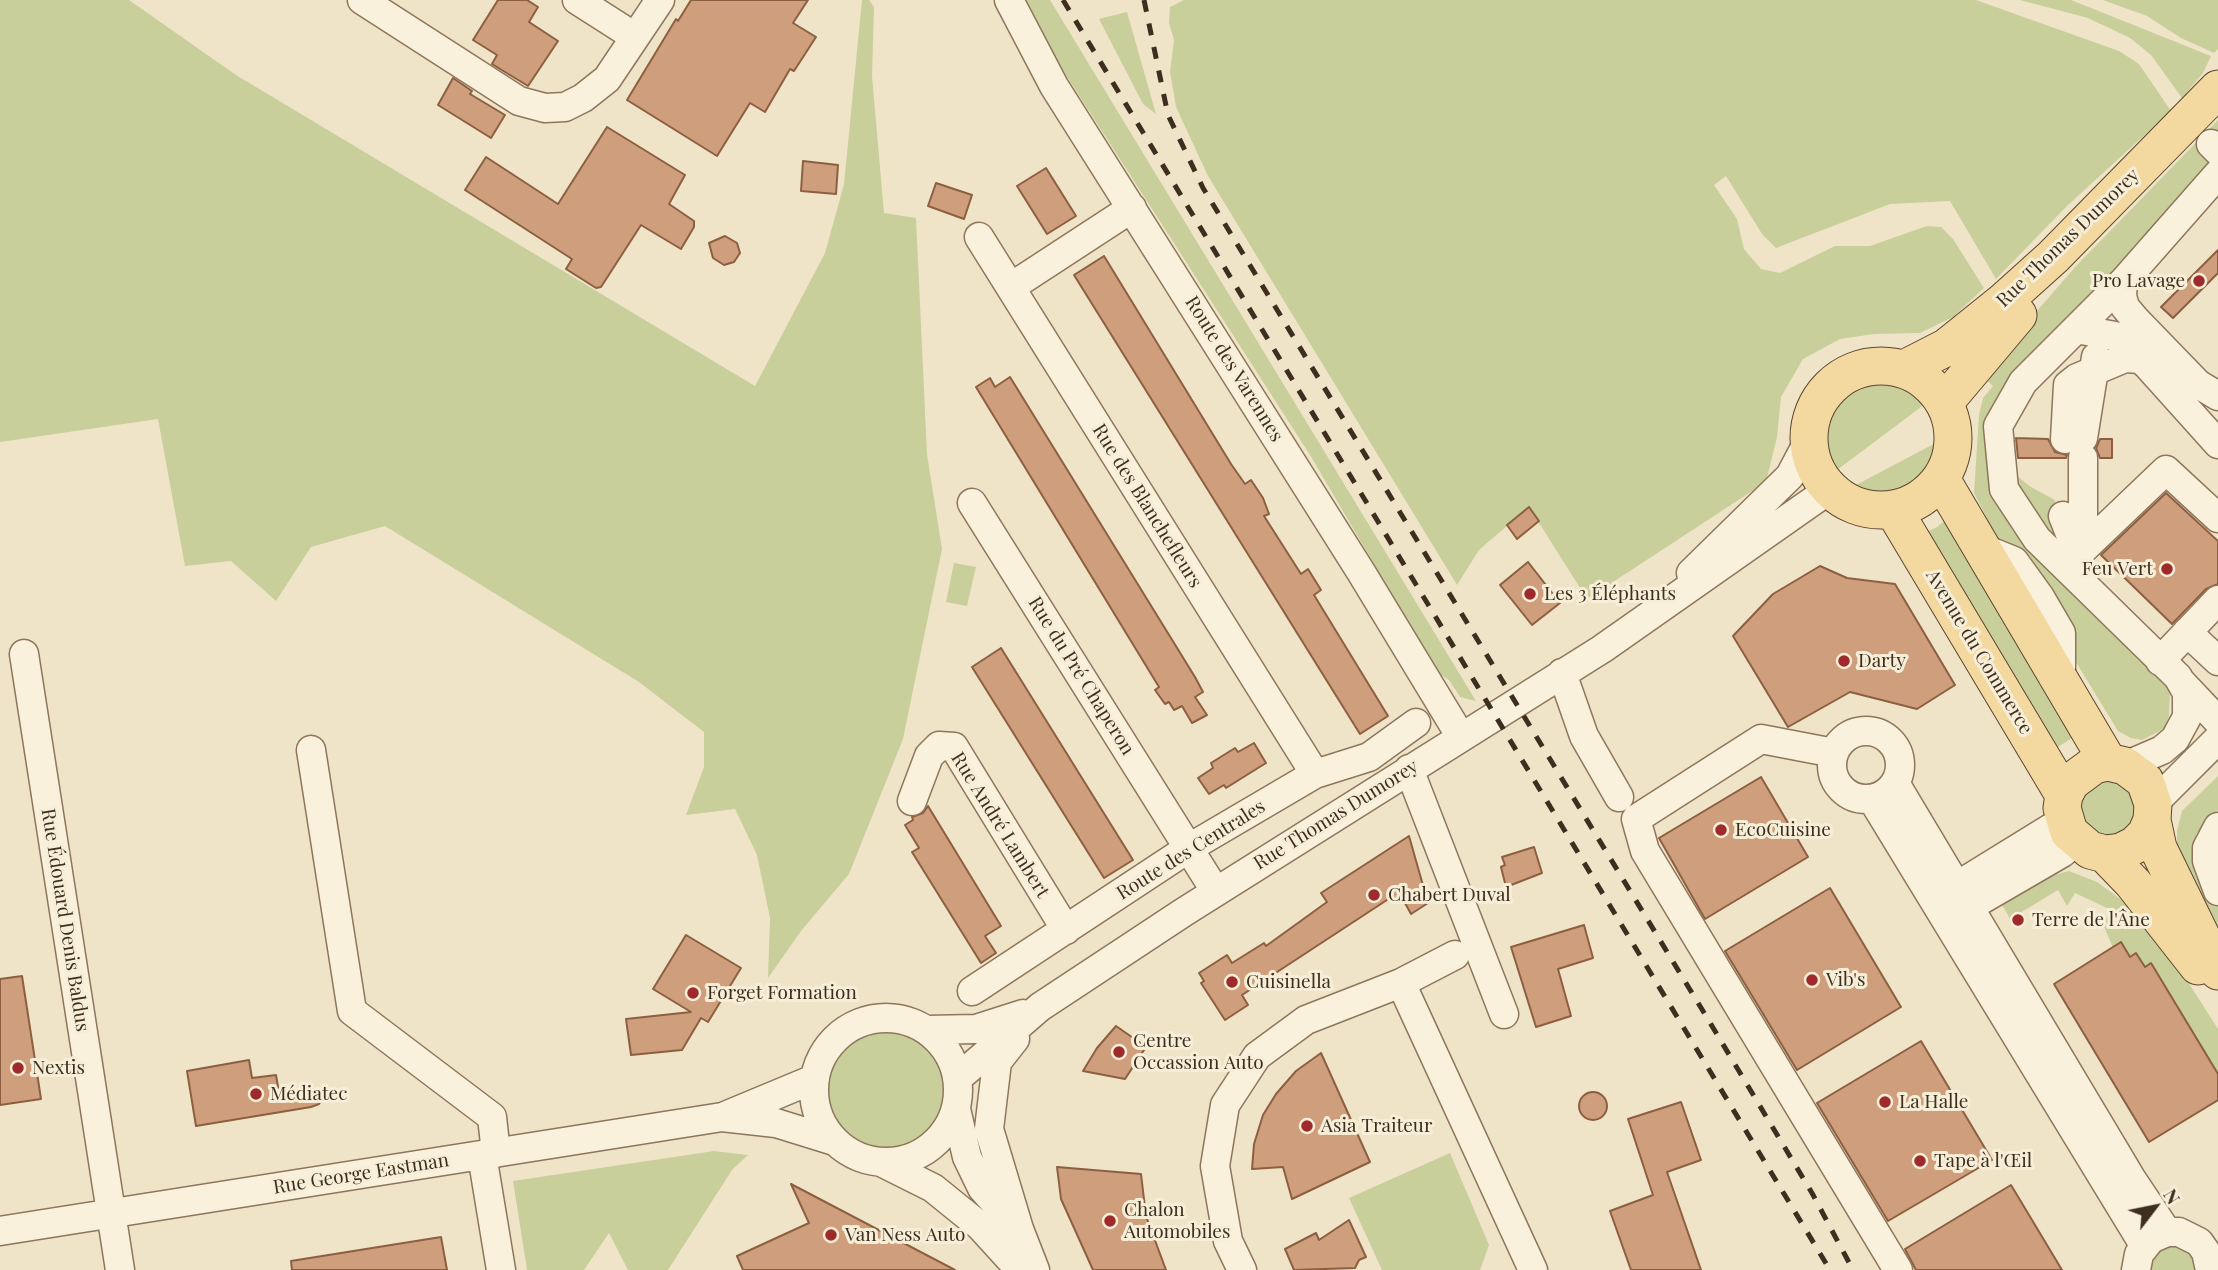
<!DOCTYPE html>
<meta charset="utf-8">
<style>
body{margin:0}
#map{position:relative;width:2218px;height:1270px;overflow:hidden;background:#f0e4c8;font-family:"Playfair Display",serif}
canvas{display:block}
.north{position:absolute;left:2120px;top:1172px;width:70px;height:70px;-webkit-text-stroke:5px #f7eed8;paint-order:stroke;rotate:58deg;font-size:19px;font-weight:700;line-height:28px;text-align:center;color:#3d2e20}
.north::after{content:'';display:block;margin:auto;width:24px;height:32px;background:#3d2e20;clip-path:polygon(50% 0,100% 100%,50% 72%,0 100%)}
</style>
<div id="map">
<canvas width="2218" height="1270"></canvas>
<div class="north">N</div>
</div>
<script>
const ctx = document.querySelector('canvas').getContext('2d');
ctx.lineJoin = 'round';
function fill(path, color) {
  ctx.fillStyle = color;
  ctx.fill(path, 'evenodd');
}
function toPath(rows) {
  const path = new Path2D();
  for (const r of rows) {
    if (r.length === 3) {
      path.moveTo(r[0] + r[2], r[1]);
      path.arc(r[0], r[1], r[2], 0, 2 * Math.PI);
      continue;
    }
    path.moveTo(r[0], r[1]);
    for (let i = 2; i < r.length; i += 2) path.lineTo(r[i], r[i + 1]);
  }
  return path;
}
function trace(path, color, width, dash) {
  ctx.strokeStyle = color;
  ctx.lineWidth = width;
  ctx.lineCap = dash ? 'butt' : 'round';
  ctx.setLineDash(dash || []);
  ctx.stroke(path);
}
function label(font, color, halo, rows, align = 'center') {
  ctx.font = font + ' "Playfair Display",serif';
  ctx.lineWidth = 6;
  ctx.setLineDash([]);
  ctx.textBaseline = 'middle';
  ctx.strokeStyle = halo;
  ctx.fillStyle = color;
  for (const [text, x, y, turn = 0] of rows) {
    ctx.save();
    ctx.translate(x, y);
    ctx.rotate((+turn || 0) * Math.PI / 180);
    ctx.textAlign = isNaN(turn) ? turn : align;
    if (halo) ctx.strokeText(text, 0, 0);
    ctx.fillText(text, 0, 0);
    ctx.restore();
  }
}
const green = toPath([
 [0,0,129,0,236,75,755,386,825,253,844,184,862,0,869,0,874,7,872,76,884,213,916,218,927,454,942,549,903,739,849,874,801,931,768,978,770,918,757,855,735,809,686,815,704,767,704,732,639,682,385,526,311,547,276,601,231,561,185,566,158,419,0,442],
 [1022,0,1050,0,1476,701,1460,697,1449,680,1438,673,1310,455,1064,72],
 [1184,0,1976,0,2119,51,2139,64,2171,111,2068,205,1996,279,1950,201,1890,204,1776,248,1762,234,1726,176,1714,185,1737,219,1744,249,1761,269,1780,273,1835,246,1870,246,1927,226,1941,227,1953,239,1984,288,1953,317,1920,333,1874,334,1840,339,1803,359,1781,397,1777,437,1766,482,1587,599,1529,507,1479,550,1457,585,1208,176,1176,107,1170,72,1174,40,1169,23,1170,7],
 [2020,0,2071,0,2211,56,2203,73,2182,98,2151,55,2130,38,2088,18],
 [2103,0,2218,0,2218,49,2214,53,2181,38,2147,16],
 [1127,12,1156,114,1143,104,1099,19],
 [2218,120,2218,164,2013,382,1994,493,2013,531,2170,690,2169,716,2164,729,2142,740,2131,738,2118,731,2074,659,2020,554,2009,543,1999,542,1974,493,1979,415,1983,398,1993,386,1981,375,2077,265],
 [1884,371,1909,379,1933,398,1837,470,1826,454,1828,416,1840,393,1860,376],
 [1943,439,1932,466,1917,483,1899,492,1877,492,1856,485],
 [2013,473,2031,487,2055,500,2058,533,2055,542,2030,517],
 [1951,515,2084,731,2051,751,1920,535,1937,527],
 [954,563,976,567,967,606,946,602],
 [2218,776,2218,810,2196,834,2196,860,2206,886,2218,907,2218,945,2177,846,2177,831,2182,811],
 [2104,778,2124,782,2140,807,2130,835,2091,838,2076,803,2079,794],
 [2069,871,2097,882,2123,901,2183,974,2218,1029,2218,1074,2152,964,2145,967,2136,953,2130,957,2121,943,2113,948,2103,924,2111,910,2075,893,2067,906,2058,890,2010,919,2000,901,2042,878],
 [885,1093,60],
 [714,1151,748,1155,732,1170,668,1270,628,1270,609,1233,584,1270,527,1270,513,1181],
 [1450,1153,1489,1245,1480,1270,1382,1270,1349,1198],
 [2164,1244,2188,1246,2199,1270,2148,1270,2152,1254]
]);
const building = toPath([
 [498,0,527,0,538,7,529,22,558,41,528,86,492,64,497,55,473,40,498,0],
 [691,0,808,0,793,23,816,37,794,71,790,69,765,112,750,103,717,156,627,100,676,19,678,21,691,0],
 [453,78,472,91,470,94,505,115,491,138,438,105,453,78],
 [607,127,685,175,669,204,694,221,694,227,681,249,641,225,601,287,596,288,566,269,572,259,465,190,486,157,558,204,607,127],
 [803,161,838,165,836,194,801,191,803,161],
 [1046,168,1076,216,1047,234,1017,186,1046,168],
 [936,183,972,195,964,219,928,206,936,183],
 [725,236,737,243,740,253,734,262,724,265,713,258,709,243,725,236],
 [2218,250,2218,273,2173,318,2161,307,2218,250],
 [1104,256,1231,464,1245,484,1251,480,1263,498,1269,514,1264,516,1301,574,1308,569,1321,590,1314,595,1388,716,1360,734,1074,275,1104,256],
 [1010,377,1195,677,1203,692,1195,697,1207,715,1192,723,1182,706,1174,710,1169,702,1165,704,1155,690,1159,687,976,387,990,378,995,387,1010,377],
 [2016,438,2048,439,2055,452,2067,455,2066,458,2018,458,2016,438],
 [2100,439,2112,439,2112,458,2100,458,2096,448,2100,439],
 [2166,493,2218,541,2218,584,2206,589,2172,624,2101,555,2166,493],
 [1529,507,1539,521,1517,539,1507,525,1529,507],
 [1528,562,1560,603,1532,625,1500,585,1528,562],
 [1820,566,1847,578,1895,584,1955,685,1917,709,1850,692,1788,727,1733,636,1773,594,1820,566],
 [1001,648,1133,860,1104,878,972,667,1001,648],
 [1254,743,1266,763,1226,788,1224,785,1209,794,1198,778,1213,768,1211,763,1235,748,1238,752,1254,743],
 [1761,777,1808,857,1705,919,1659,838,1761,777],
 [928,806,1001,926,985,936,996,953,981,963,912,852,919,848,905,825,913,820,912,817,923,813,928,806],
 [1409,836,1428,903,1411,914,1405,903,1390,898,1242,995,1248,1005,1225,1020,1201,983,1204,981,1199,973,1227,955,1232,963,1264,943,1266,946,1327,902,1321,893,1409,836],
 [1534,847,1542,873,1506,887,1501,867,1505,865,1502,857,1534,847],
 [1830,888,1901,1007,1797,1070,1725,951,1830,888],
 [1584,925,1593,958,1558,969,1571,1016,1536,1027,1511,947,1584,925],
 [686,935,741,968,708,1022,701,1018,682,1050,631,1055,626,1019,691,1012,653,989,686,935],
 [2121,942,2130,957,2136,953,2145,967,2151,963,2218,1074,2218,1100,2149,1142,2054,984,2121,942],
 [22,976,41,1099,0,1105,0,979,22,976],
 [1116,1026,1146,1047,1125,1079,1083,1071,1097,1048,1116,1026],
 [1921,1041,1992,1160,1888,1221,1817,1103,1921,1041],
 [1321,1053,1370,1162,1292,1199,1283,1167,1252,1169,1254,1144,1263,1115,1276,1094,1296,1071,1321,1053],
 [249,1060,252,1078,276,1075,279,1092,315,1089,326,1095,319,1104,311,1107,196,1126,187,1071,249,1060],
 [1593,1106,14],
 [1681,1102,1701,1160,1667,1172,1701,1270,1631,1270,1610,1211,1653,1195,1628,1119,1681,1102],
 [1057,1167,1141,1174,1146,1216,1166,1270,1093,1270,1061,1199,1057,1167],
 [791,1184,955,1270,743,1270,737,1256,809,1223,791,1184],
 [2011,1185,2062,1270,1916,1270,1905,1249,2011,1185],
 [1349,1220,1366,1257,1359,1260,1355,1268,1294,1270,1285,1249,1316,1233,1319,1240,1349,1220],
 [441,1237,447,1270,292,1270,291,1261,441,1237]
]);
const minor = toPath([
 [362,0,519,101,545,108,565,107,583,98,607,79,660,0],
 [577,0,635,37],
 [1009,0,1054,86,1361,572,1461,737],
 [2211,144,2218,151],
 [979,237,1315,774],
 [2123,282,2122,296,2125,307,2135,319,2198,384,2218,396],
 [1011,287,1132,208],
 [2076,329,2115,336,2147,365,2218,444],
 [2083,438,2096,357],
 [2065,439,2068,385,2077,378,2125,358,2140,359],
 [972,503,1216,892],
 [2063,516,2078,554,2166,470,2218,518],
 [1982,548,2014,561,2040,597,2061,633,2061,681],
 [2078,553,2083,515,2083,458],
 [1691,573,1790,476,1809,440],
 [2187,632,2218,661],
 [24,654,120,1270],
 [2160,661,2218,600],
 [1562,673,1584,736,1619,797],
 [2181,682,2218,721],
 [1866,765,34],
 [311,750,352,1011,492,1117,496,1153],
 [1834,753,1761,739,1636,819,1645,851,1898,1270],
 [2125,766,2162,750,2175,739,2187,717,2187,693,2178,677,2037,539,2004,489,1998,426,2023,382,2123,282,2218,174],
 [1409,769,1504,1014],
 [1895,783,2131,1178,2167,1232],
 [1872,799,2144,1245],
 [912,801,929,756,939,746,954,747,1066,930],
 [2153,804,2218,739],
 [2218,827,2207,848,2207,861,2218,891],
 [1957,886,2064,820],
 [1969,907,2062,853,2076,841],
 [1401,983,1533,1270],
 [972,991,1189,848,1315,774,1369,757,1416,723],
 [886,1090,72],
 [927,1030,976,1029,1023,1014],
 [1015,1039,997,1062,989,1129,1019,1229],
 [958,1078,1040,1007,1184,912,1602,649,1830,489],
 [956,1109,967,1157,982,1188,1019,1229,1035,1270],
 [725,1116,814,1079],
 [482,1155,501,1270],
 [883,1163,933,1188,980,1226,1020,1270],
 [0,1231,722,1117,776,1123,834,1141],
 [1242,1270,1228,1241,1215,1166,1225,1105,1257,1056,1306,1020,1401,983,1455,955],
 [2136,1270,2139,1254,2151,1239,2167,1232,2179,1232,2199,1242,2206,1252,2210,1270]
]);
const major = toPath([
 [1881,438,72],
 [1904,369,1947,347,2003,302,2053,257,2218,89],
 [1944,403,2018,315],
 [1941,479,2108,762],
 [1893,509,2064,795],
 [2152,820,2146,834,2135,845,2121,852,2105,854,2090,850,2069,832,2062,808,2064,795,2071,782,2094,765,2108,762,2125,766,2145,781,2153,804,2152,820,2158,848,2218,971],
 [2105,854,2133,883,2198,966]
]);
const rail = toPath([
 [1063,0,1830,1270],
 [1144,0,1168,115,1203,188,1703,1011,1812,1193,1853,1270]
]);
const markers = [
 [2199,281,7,"#9e2a2b"],
 [2167,569,7,"#9e2a2b"],
 [1530,594,7,"#9e2a2b"],
 [1844,661,7,"#9e2a2b"],
 [1721,830,7,"#9e2a2b"],
 [1374,895,7,"#9e2a2b"],
 [2018,920,7,"#9e2a2b"],
 [1812,980,7,"#9e2a2b"],
 [1232,982,7,"#9e2a2b"],
 [693,993,7,"#9e2a2b"],
 [1119,1052,7,"#9e2a2b"],
 [18,1068,7,"#9e2a2b"],
 [256,1094,7,"#9e2a2b"],
 [1885,1102,7,"#9e2a2b"],
 [1307,1126,7,"#9e2a2b"],
 [1920,1161,7,"#9e2a2b"],
 [1110,1221,7,"#9e2a2b"],
 [831,1235,7,"#9e2a2b"]
];
const streetNames = [
 ["Rue Thomas Dumorey",2068,238,-44],
 ["Route des Varennes",1234,369,58],
 ["Rue des Blanchefleurs",1147,506,58],
 ["Avenue du Commerce",1979,652,59],
 ["Rue du Pré Chaperon",1081,676,58],
 ["Rue Thomas Dumorey",1336,815,-32],
 ["Rue André Lambert",1000,825,58],
 ["Route des Centrales",1191,850,-32],
 ["Rue Édouard Denis Baldus",65,920,81],
 ["Rue George Eastman",361,1174,-9]
];
const poiNames = [
 ["Pro Lavage",2185,281,"right"],
 ["Feu Vert",2153,569,"right"],
 ["Les 3 Éléphants",1544,594],
 ["Darty",1858,661],
 ["EcoCuisine",1735,830],
 ["Chabert Duval",1388,895],
 ["Terre de l'Âne",2032,920],
 ["Vib's",1826,980],
 ["Cuisinella",1246,982],
 ["Forget Formation",707,993],
 ["Centre",1133,1041],
 ["Occassion Auto",1133,1063],
 ["Nextis",32,1068],
 ["Médiatec",270,1094],
 ["La Halle",1899,1102],
 ["Asia Traiteur",1321,1126],
 ["Tape à l'Œil",1934,1161],
 ["Chalon",1124,1210],
 ["Automobiles",1124,1232],
 ["Van Ness Auto",845,1235]
];
fill(green, '#c9cf9b');
fill(building, '#cf9f7d');
trace(building, '#8d5f41', 2);
trace(minor, '#8d765c', 31);
trace(major, '#5b4430', 39);
trace(minor, '#faf1dc', 28);
trace(major, '#f3d9a0', 37);
trace(rail, '#3d2e20', 5, [12, 12]);
for (const [x, y, r, color] of markers) {
  const dot = new Path2D();
  dot.arc(x, y, r, 0, 2 * Math.PI);
  ctx.fillStyle = color;
  ctx.fill(dot);
  trace(dot, '#f7eed8', 2.5);
}
label('19px', '#3d2e20', '#f7eed8', streetNames);
label('19px', '#3d2e20', '#f7eed8', poiNames, 'left');
</script>
